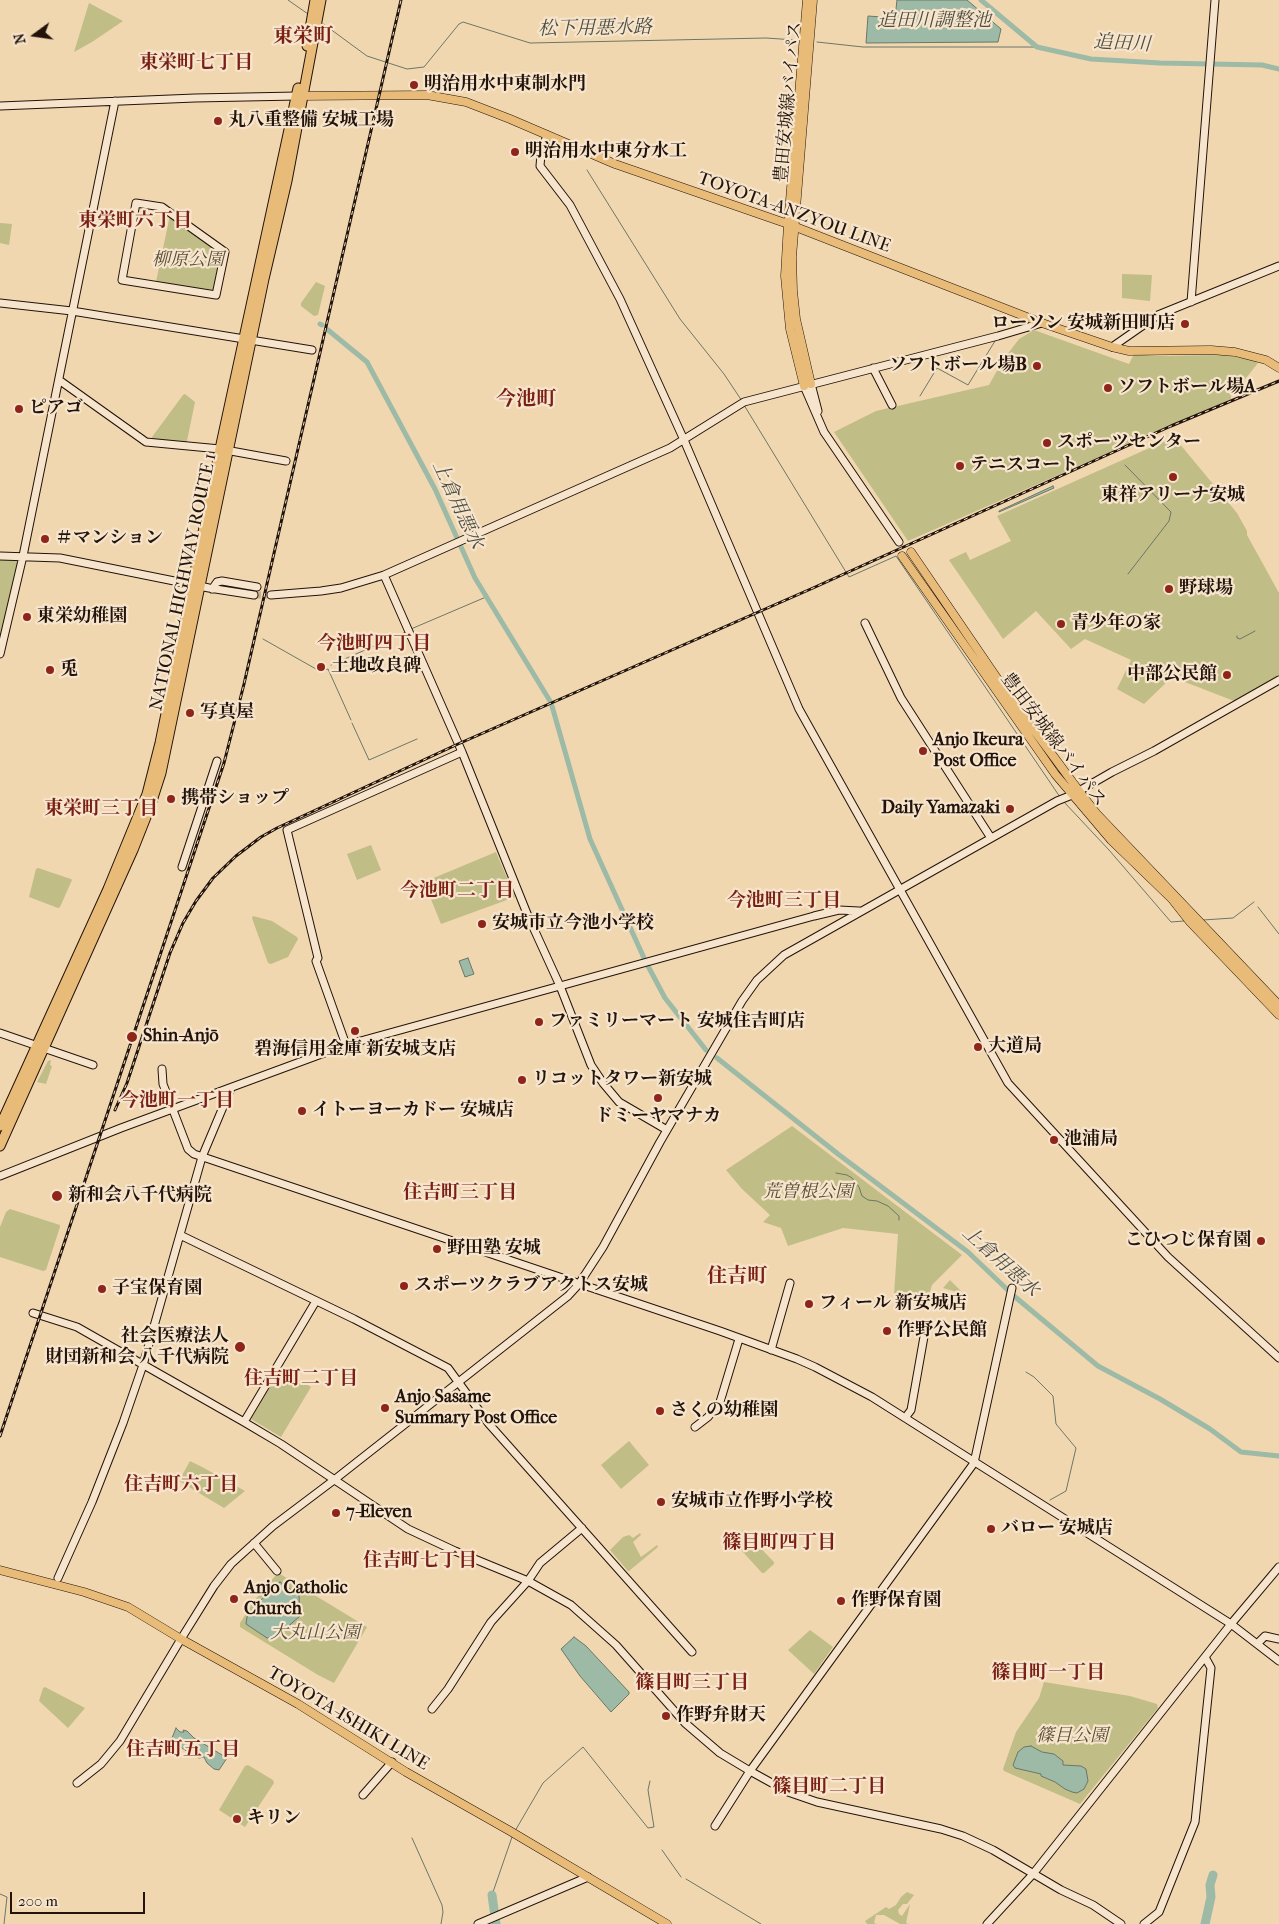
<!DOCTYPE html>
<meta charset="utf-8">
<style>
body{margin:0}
#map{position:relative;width:1279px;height:1924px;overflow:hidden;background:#f1d7b0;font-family:"IM FELL French Canon",serif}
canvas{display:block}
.north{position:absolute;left:10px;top:10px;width:50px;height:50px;-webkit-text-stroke:4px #f6e5cc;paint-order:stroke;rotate:256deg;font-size:14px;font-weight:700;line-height:20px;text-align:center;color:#22130b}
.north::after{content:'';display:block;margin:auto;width:18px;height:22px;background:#22130b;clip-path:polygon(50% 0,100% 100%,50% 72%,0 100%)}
.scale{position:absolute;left:10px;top:1892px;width:135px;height:22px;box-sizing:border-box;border:2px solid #22130b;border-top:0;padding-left:6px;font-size:15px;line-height:18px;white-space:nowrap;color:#22130b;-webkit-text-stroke:4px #f6e5cc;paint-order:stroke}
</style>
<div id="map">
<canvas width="1279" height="1924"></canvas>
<div class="north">N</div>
<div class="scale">200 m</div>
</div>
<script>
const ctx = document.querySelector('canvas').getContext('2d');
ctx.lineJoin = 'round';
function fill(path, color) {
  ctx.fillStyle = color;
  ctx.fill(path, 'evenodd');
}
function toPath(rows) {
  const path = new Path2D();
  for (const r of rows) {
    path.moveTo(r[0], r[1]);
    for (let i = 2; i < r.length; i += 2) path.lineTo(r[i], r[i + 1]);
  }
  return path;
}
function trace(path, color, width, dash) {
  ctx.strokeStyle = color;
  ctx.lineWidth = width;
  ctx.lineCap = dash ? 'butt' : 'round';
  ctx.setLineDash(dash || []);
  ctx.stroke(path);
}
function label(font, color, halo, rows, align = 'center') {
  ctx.font = font + ' "IM FELL French Canon","Noto Serif JP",serif';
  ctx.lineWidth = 4.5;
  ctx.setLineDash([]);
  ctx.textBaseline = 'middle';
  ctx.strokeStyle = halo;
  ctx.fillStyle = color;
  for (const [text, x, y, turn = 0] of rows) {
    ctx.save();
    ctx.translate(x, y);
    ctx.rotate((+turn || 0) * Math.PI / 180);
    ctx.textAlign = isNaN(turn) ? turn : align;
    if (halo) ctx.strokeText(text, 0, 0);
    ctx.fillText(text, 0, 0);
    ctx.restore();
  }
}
const green = toPath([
 [89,3,123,21,92,42,74,52],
 [170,215,221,251,213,289,211,291,156,282],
 [0,223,12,224,9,245,0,243],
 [1122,274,1152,275,1150,301,1122,298],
 [316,282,325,286,318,315,314,316,301,306,301,303],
 [1034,330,1129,364,1134,354,1155,356,1224,355,1253,360,1258,363,1242,383,1231,387,1231,399,908,541,834,432,876,411,989,385,1003,360,1019,339],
 [185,394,195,402,187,441,184,444,153,440,152,437,183,395],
 [1174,437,1237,513,1247,531,1247,535,1279,593,1279,676,1234,701,1172,677,1144,704,1117,689,1131,660,1085,639,1071,649,1036,611,1003,639,949,560,966,552,970,560,1011,541,997,516],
 [0,557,21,557,0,643],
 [371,845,381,870,357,880,347,854],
 [496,852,515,897,441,924,424,882],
 [38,868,71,879,72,880,60,907,58,908,29,897,36,869],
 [253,916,272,921,297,937,298,939,288,957,271,964,268,963,252,918],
 [51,1060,50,1065,52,1066,46,1084,37,1082,48,1061],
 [792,1126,962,1255,932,1285,927,1301,894,1295,898,1234,843,1228,788,1246,781,1228,763,1222,770,1215,742,1189,726,1170],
 [10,1209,60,1225,60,1227,46,1270,43,1271,0,1257,0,1227,6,1212],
 [950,1280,964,1294,943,1288],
 [281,1369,311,1387,281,1437,251,1419],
 [629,1441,649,1465,621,1489,601,1465],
 [190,1461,204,1468,245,1491,224,1508,179,1481],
 [743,1530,774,1562,774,1564,764,1573,762,1573,733,1541],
 [640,1533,641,1535,633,1542,641,1557,657,1545,658,1547,629,1571,628,1571,610,1550,623,1537,629,1535,633,1538],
 [280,1574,367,1627,334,1683,318,1675,240,1627,240,1623,254,1601,276,1575],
 [810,1630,833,1647,814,1674,788,1650],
 [1044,1682,1130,1696,1157,1704,1158,1708,1080,1804,1004,1771,1003,1769,1016,1732,1039,1698],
 [45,1687,85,1708,68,1728,39,1701,43,1688],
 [248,1765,273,1780,274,1783,245,1827,219,1810,245,1766],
 [907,1892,914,1895,907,1904,903,1904,898,1910,899,1914,902,1916,910,1904,906,1923,909,1924,900,1924,884,1915,876,1915,874,1923,877,1924,867,1924,865,1921,886,1907,889,1909,896,1905,901,1897]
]);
const water = toPath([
 [897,0,967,0,1001,29,998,42,866,43,868,16,895,18,897,0],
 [1053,486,1054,488,999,512,999,511,1053,486],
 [468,958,474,974,465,977,459,961,468,958],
 [280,1582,299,1595,300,1616,276,1637,267,1638,246,1624,247,1617,256,1605,280,1582],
 [574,1637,586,1646,629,1692,629,1694,611,1712,580,1676,561,1649,574,1637],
 [176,1728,180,1732,184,1732,183,1730,187,1731,194,1738,227,1758,219,1770,214,1769,207,1763,204,1757,199,1758,188,1752,173,1742,172,1738,176,1728],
 [1031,1746,1042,1752,1054,1754,1063,1761,1063,1765,1081,1766,1086,1769,1088,1781,1084,1789,1077,1793,1072,1792,1065,1789,1055,1782,1041,1776,1041,1774,1015,1768,1013,1765,1018,1752,1024,1747,1031,1746]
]);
const stream = toPath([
 [288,0,308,14],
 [322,23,367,56,407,69,424,67,459,24,463,22,530,43,766,38,795,40],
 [817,42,863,47,1037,47],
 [587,170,680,319,724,374,742,401],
 [920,396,937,368,968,385,995,341,999,339],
 [744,405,849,577,896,556,1060,797],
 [1125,465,1171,512,1169,521,1128,574],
 [411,629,486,597],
 [1237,636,1237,638,1240,639,1255,631],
 [263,639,316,669],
 [331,665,406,632],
 [321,671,328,669,351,720],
 [352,723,369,760,417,739],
 [1064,802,1109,850,1171,922,1184,921],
 [1258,907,1279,934],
 [1203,920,1233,918,1254,902],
 [836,1173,847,1175,852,1178,859,1187,862,1196,868,1200,877,1201,888,1206,899,1216,899,1220],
 [1026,1372,1034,1377,1053,1396,1056,1424,1076,1448,1066,1491,1050,1500],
 [515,1831,543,1783,583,1747,648,1828,654,1827,648,1790,650,1781],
 [412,1838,442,1905,443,1912,441,1924],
 [662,1850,681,1877],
 [686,1879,761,1924],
 [0,1894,7,1897,4,1924],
 [492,1895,512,1837]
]);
const canal = toPath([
 [981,0,1037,47,1091,59,1160,63,1262,65,1279,69],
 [320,324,322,325],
 [328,330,367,362,435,489,475,578,550,701],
 [552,706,590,839,644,958],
 [648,966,665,998,706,1050],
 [717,1058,838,1154,968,1252,1014,1296,1098,1366,1160,1399,1210,1429,1241,1452,1279,1456]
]);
const river = toPath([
 [492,1895,496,1924],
 [1205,1924,1211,1897,1210,1885,1213,1875]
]);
const secondaryTunnel = toPath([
 [254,595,271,595]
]);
const secondary = toPath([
 [0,106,195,98,297,96],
 [547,135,541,154,540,166,570,205,620,299,684,440,799,709,1008,1083,1168,1257,1279,1358],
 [136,203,162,207,225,252,216,295,122,280,136,203],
 [1191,302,1215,0],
 [0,303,72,311,312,350],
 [1112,347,1158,315,1279,266],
 [873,368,892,405],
 [59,380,146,442,220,449,286,461],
 [811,384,818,411],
 [804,386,824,432,899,542],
 [0,556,60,558,209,588,254,595],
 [384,575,462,752,528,916,560,986,591,1065,603,1083,619,1102,667,1130],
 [212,589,217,582,222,581,257,587],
 [271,595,321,591,341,588,384,575,670,448,744,402,998,336,1042,323],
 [865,623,901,698,991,838],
 [0,654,23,556,115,101],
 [182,867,217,761],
 [0,1033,93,1065],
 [346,1045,316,961,318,958,287,830,462,752],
 [162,1069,163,1084,188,1149,194,1154,720,1331,797,1359,815,1367,872,1397,1231,1624,1279,1661],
 [0,1176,121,1128,346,1045,814,916,839,910,859,911],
 [180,1235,354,1319,448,1368,489,1424,692,1652],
 [33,1313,77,1327,244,1422,281,1444,408,1529,455,1551,528,1581,571,1605,616,1645,685,1723,720,1753,750,1771,788,1792,817,1802,941,1829,963,1836,993,1850,1061,1890,1093,1905,1121,1924],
 [771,1350,790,1283],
 [905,1418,911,1410,925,1331],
 [244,1422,316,1301],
 [695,1427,708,1417,720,1402,739,1339],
 [254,1543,277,1571],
 [58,1578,92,1502,123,1423,143,1365,202,1157,231,1088],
 [1258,1643,1265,1636,1279,1639],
 [432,1709,448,1689,491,1622,528,1581,540,1563,582,1528],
 [77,1783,101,1764,120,1741,181,1639,214,1586,231,1564,273,1526,334,1480,568,1296,579,1284,603,1247,660,1142,742,1001,757,980,784,955,1057,801,1072,795,1112,772,1154,751,1279,680],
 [363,1795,392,1762],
 [715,1826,750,1771,974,1463,1012,1288],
 [478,1924,588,1877],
 [987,1924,1033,1874,1231,1624,1279,1567],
 [1144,1924,1159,1912,1195,1822,1211,1668,1205,1657]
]);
const primary = toPath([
 [298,96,427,95,466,102,510,119,615,164,788,224,1042,323,1112,347,1129,351,1211,350,1235,352,1266,360,1279,368],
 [811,384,796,319,793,291,792,257,813,0],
 [804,386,790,329,785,276,788,224,807,0],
 [911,552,1014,703,1079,791,1096,813,1279,1005],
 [902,556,1055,774,1111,840,1172,899,1190,922,1279,1015],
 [0,1570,84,1592,128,1607,181,1639,298,1704,406,1772,510,1831,667,1924]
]);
const highway = toPath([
 [307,46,315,0],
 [0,1126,108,889,147,794,160,743,220,449,298,88],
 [0,1146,133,850,150,807,161,773,264,279,287,181,321,0]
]);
const rail = toPath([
 [115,1110,127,1083,170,953,183,923,196,901,213,878,236,856,261,837,277,828,458,744,813,588,1171,426,1279,381],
 [0,1436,224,763,244,684,401,0]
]);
const markers = [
 [414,85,5,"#8f2418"],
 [218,121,5,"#8f2418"],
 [515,152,5,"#8f2418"],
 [1185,324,5,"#8f2418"],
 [1037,366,5,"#8f2418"],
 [1108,388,5,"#8f2418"],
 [19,409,5,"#8f2418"],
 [1047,443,5,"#8f2418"],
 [960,466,5,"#8f2418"],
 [1173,477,5,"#8f2418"],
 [45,539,5,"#8f2418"],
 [1169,589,5,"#8f2418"],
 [27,617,5,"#8f2418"],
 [1061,624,5,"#8f2418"],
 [321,667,5,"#8f2418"],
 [50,670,5,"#8f2418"],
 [1227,675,5,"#8f2418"],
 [190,713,5,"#8f2418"],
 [923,751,5,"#8f2418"],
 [171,799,5,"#8f2418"],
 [1010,809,5,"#8f2418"],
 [482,924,5,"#8f2418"],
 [539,1022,5,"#8f2418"],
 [355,1031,5,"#8f2418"],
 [132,1037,6,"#8f2418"],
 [978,1047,5,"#8f2418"],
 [522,1080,5,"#8f2418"],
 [658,1098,5,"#8f2418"],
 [302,1111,5,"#8f2418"],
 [1054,1140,5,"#8f2418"],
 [57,1196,6,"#8f2418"],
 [1261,1241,5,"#8f2418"],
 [437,1249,5,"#8f2418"],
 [404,1286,5,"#8f2418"],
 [102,1289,5,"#8f2418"],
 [809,1304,5,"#8f2418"],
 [887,1331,5,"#8f2418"],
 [240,1347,6,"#8f2418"],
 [385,1408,5,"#8f2418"],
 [660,1411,5,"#8f2418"],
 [661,1502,5,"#8f2418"],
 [336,1513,5,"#8f2418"],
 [991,1529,5,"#8f2418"],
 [234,1599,5,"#8f2418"],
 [841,1601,5,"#8f2418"],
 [666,1716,5,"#8f2418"],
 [237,1819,5,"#8f2418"]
];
const poiNames = [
 ["明治用水中東制水門",424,85],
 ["丸八重整備 安城工場",228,121],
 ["明治用水中東分水工",525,152],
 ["ローソン 安城新田町店",1175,324,"right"],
 ["ソフトボール場B",1027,366,"right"],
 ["ソフトボール場A",1118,388],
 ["ピアゴ",29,409],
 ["スポーツセンター",1057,443],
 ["テニスコート",970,466],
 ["東祥アリーナ安城",1173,496,"center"],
 ["＃マンション",55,539],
 ["野球場",1179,589],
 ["東栄幼稚園",37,617],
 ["青少年の家",1071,624],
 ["土地改良碑",331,667],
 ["兎",60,670],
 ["中部公民館",1217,675,"right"],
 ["写真屋",200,713],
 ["Anjo Ikeura",933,741],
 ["Post Office",933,762],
 ["携帯ショップ",181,799],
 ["Daily Yamazaki",1000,809,"right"],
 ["安城市立今池小学校",492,924],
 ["ファミリーマート 安城住吉町店",549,1022],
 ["Shin-Anjō",143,1037],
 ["大道局",988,1047],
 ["碧海信用金庫 新安城支店",355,1050,"center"],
 ["リコットタワー新安城",532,1080],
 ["イトーヨーカドー 安城店",312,1111],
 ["ドミーヤマナカ",658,1117,"center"],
 ["池浦局",1064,1140],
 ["新和会八千代病院",68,1196],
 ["こひつじ保育園",1251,1241,"right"],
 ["野田塾 安城",447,1249],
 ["スポーツクラブアクトス安城",414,1286],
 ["子宝保育園",112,1289],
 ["フィール 新安城店",819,1304],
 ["作野公民館",897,1331],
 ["社会医療法人",229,1337,"right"],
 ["財団新和会 八千代病院",229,1358,"right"],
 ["Anjo Sasame",395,1398],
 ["Summary Post Office",395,1419],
 ["さくの幼稚園",670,1411],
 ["安城市立作野小学校",671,1502],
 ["7-Eleven",346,1513],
 ["バロー 安城店",1001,1529],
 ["Anjo Catholic",244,1589],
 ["Church",244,1610],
 ["作野保育園",851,1601],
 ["作野弁財天",676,1716],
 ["キリン",247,1819]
];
const streetNames = [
 ["豊田安城線バイパス",789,102,-85],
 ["TOYOTA-ANZYOU LINE",794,213,20],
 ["NATIONAL HIGHWAY ROUTE 1",184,582,-78],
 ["豊田安城線バイパス",1053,740,53],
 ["TOYOTA-ISHIKI LINE",348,1719,31]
];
const parkNames = [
 ["柳原公園",188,261],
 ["荒曽根公園",808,1193],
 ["大丸山公園",315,1634],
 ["篠目公園",1072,1737]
];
const waterNames = [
 ["追田川調整池",934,21],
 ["松下用悪水路",595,29,-1],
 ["追田川",1122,44,3],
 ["上倉用悪水",457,505,65],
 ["上倉用悪水",1000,1262,42]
];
const neighbourhoodNames = [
 ["東栄町七丁目",196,63],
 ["東栄町六丁目",135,221],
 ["今池町四丁目",374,644],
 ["東栄町三丁目",101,809],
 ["今池町二丁目",457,891],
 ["今池町三丁目",784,901],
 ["今池町一丁目",177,1101],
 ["住吉町三丁目",460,1193],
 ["住吉町二丁目",301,1379],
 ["住吉町六丁目",181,1485],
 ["篠目町四丁目",779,1543],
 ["住吉町七丁目",420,1561],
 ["篠目町一丁目",1048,1673],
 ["篠目町三丁目",692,1683],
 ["住吉町五丁目",183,1750],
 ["篠目町二丁目",829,1787]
];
const quarterNames = [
 ["東栄町",303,37],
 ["今池町",526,400],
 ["住吉町",737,1277]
];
fill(green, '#c0bd87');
fill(water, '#9cbaa6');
trace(water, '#6b7768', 1);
trace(stream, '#6b7768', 1);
trace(canal, '#9cbaa6', 5);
trace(river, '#9cbaa6', 9);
trace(secondaryTunnel, '#c8b08f', 7, [7, 3.5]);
trace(secondary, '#22130b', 9);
trace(primary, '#22130b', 9);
trace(highway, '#22130b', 11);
trace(secondary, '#f6e5cc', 7);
trace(primary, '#e8bc78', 8);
trace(highway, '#e8bc78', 9);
trace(rail, '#22130b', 3);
trace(rail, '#f6e5cc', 1, [4]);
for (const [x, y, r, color] of markers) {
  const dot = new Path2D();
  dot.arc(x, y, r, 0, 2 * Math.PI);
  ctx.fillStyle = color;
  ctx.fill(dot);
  trace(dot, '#f6e5cc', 2);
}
label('bold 18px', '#22130b', '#f6e5cc', poiNames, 'left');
label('18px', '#22130b', '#f6e5cc', streetNames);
label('italic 18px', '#594e36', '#f6e5cc', parkNames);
label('italic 19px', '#4d4d41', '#f6e5cc', waterNames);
label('bold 19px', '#7a1f14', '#f6e5cc', neighbourhoodNames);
label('bold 20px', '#7a1f14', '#f6e5cc', quarterNames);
</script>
